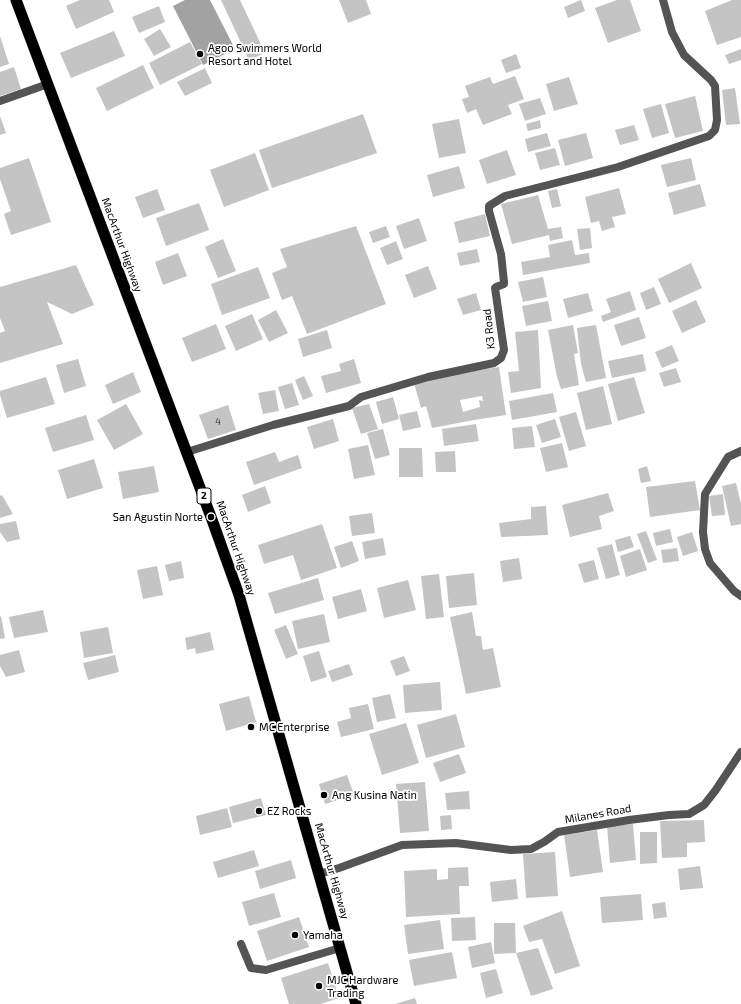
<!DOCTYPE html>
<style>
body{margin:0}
canvas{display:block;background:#fff}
</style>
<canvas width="741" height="1004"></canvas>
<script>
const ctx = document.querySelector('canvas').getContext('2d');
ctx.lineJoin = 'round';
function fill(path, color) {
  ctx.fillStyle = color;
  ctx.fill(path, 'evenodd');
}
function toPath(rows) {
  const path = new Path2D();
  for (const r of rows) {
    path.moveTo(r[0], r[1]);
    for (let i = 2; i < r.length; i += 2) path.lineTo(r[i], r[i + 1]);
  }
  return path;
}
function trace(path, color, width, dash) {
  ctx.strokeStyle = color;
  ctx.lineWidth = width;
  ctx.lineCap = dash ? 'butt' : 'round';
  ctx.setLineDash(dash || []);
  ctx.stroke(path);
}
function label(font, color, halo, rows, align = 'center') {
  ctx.font = font + ' "Exo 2",sans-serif';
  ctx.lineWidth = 3.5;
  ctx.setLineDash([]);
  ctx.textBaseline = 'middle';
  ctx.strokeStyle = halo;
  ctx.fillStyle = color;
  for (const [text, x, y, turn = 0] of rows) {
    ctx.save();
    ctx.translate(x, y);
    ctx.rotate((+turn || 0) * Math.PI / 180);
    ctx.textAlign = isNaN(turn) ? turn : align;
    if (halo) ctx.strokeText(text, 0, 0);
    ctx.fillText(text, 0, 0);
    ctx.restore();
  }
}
const water = toPath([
 [185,0,210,0,235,49,203,65,173,6]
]);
const building = toPath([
 [80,0,109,0,114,12,76,29,66,6],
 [221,0,240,0,265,53,249,60],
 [339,0,366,0,371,14,348,23],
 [581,0,585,11,568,18,564,7],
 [617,0,630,0,641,31,608,43,595,8],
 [732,0,741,0,741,37,717,45,705,11],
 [159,6,165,22,139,33,132,17],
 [160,29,171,47,154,56,144,39],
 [114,31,125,56,71,78,60,53],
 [0,36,9,64,0,67],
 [190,42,202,64,160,85,149,63],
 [741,49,741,60,729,64,725,55],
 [516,54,521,68,506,73,501,60],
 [143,65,154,88,107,111,96,88],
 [14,67,21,89,0,96,0,72],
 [205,68,212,83,185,96,177,82],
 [515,76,524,99,508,105,512,114,483,125,476,109,467,113,462,99,469,97,465,86,490,77,493,84],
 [569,77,578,104,554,111,546,84],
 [735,88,740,124,726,125,722,90],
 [695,96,703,131,675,138,665,104],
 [540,98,546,114,525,121,519,104],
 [661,104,669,133,652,138,643,109],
 [363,114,377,153,272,188,259,150],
 [0,116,6,133,0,135],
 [459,119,466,153,439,158,432,124],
 [540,120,541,128,528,131,526,124],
 [634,125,639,140,620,145,615,130],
 [547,133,551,146,528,152,525,139],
 [586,133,593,158,565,166,558,140],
 [555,148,560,165,540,170,535,153],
 [507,150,516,175,487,184,479,160],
 [255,153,269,190,224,207,210,170],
 [29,158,51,222,11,235,4,214,11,211,0,179,0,168],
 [691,158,696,180,667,187,661,165],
 [459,166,465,188,433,197,427,175],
 [700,184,706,206,674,215,668,193],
 [619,188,626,214,612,217,615,227,602,231,599,221,591,223,585,197],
 [157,189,165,210,143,218,135,197],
 [557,189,561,206,552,208,548,191],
 [538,195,548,229,561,227,563,238,550,241,549,235,512,244,501,204],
 [199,203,209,230,166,246,156,218],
 [485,214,490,236,459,243,454,222],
 [419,218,427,241,404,249,396,226],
 [356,226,386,304,307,334,292,296,282,300,272,273,287,267,280,249],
 [386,226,390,237,373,243,369,232],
 [590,228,592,248,580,250,577,229],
 [223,239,236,271,218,278,205,247],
 [572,240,575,255,589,253,590,263,523,275,521,262,550,257,548,245],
 [396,241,403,259,387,265,380,248],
 [477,249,480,262,460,266,457,253],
 [178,253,187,276,163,285,155,262],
 [691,263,702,288,669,303,658,279],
 [76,265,94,305,72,314,47,302,63,344,0,363,0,333,5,331,0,318,0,287],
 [428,266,437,289,414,298,405,275],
 [258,267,270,298,222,315,211,284],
 [543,277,547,297,523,302,518,282],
 [654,287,661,304,646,310,640,293],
 [630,291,636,310,603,322,601,316,611,312,606,299],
 [476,293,481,310,463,315,457,299],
 [588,293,593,311,568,318,563,299],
 [696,300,706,322,682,333,672,311],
 [548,301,552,321,526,326,522,306],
 [276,310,288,333,269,342,258,320],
 [252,314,263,339,236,351,225,326],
 [639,317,646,338,621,346,614,325],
 [216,324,226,349,192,362,182,338],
 [573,325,578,353,574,354,579,385,561,389,557,377,548,330],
 [596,325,606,378,586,382,581,364,577,328],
 [327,330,332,348,303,357,298,339],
 [538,330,541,388,511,393,508,372,519,371,515,332],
 [672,345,679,361,662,368,655,352],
 [643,354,646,371,612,378,608,361],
 [78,359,86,386,64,393,56,365],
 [354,359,361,383,326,393,321,376,341,371,339,364],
 [499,367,506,415,474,420,432,428,426,406,421,408,414,383,454,374],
 [482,396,483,401,479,400,480,407,463,412,460,400],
 [676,368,681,382,664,387,659,373],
 [133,372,141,392,113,404,105,385],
 [304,376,313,396,303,400,295,380],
 [46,377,55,404,7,418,0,395,0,391],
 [634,377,645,413,618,421,608,384],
 [292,383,299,405,285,409,278,387],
 [603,386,612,424,586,430,577,393],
 [275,390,279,411,263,414,258,393],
 [553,393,557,412,512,420,509,401],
 [393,397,399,419,382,424,376,402],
 [126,404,143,434,114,450,97,420],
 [369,404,378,429,361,434,352,408],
 [228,405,236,430,208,439,199,415],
 [417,411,421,427,403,431,399,415],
 [576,412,586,446,569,451,559,417],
 [86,415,94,440,53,452,45,428],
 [333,419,339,441,314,449,307,427],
 [555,419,561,437,542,443,536,425],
 [476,424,479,441,444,446,442,429],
 [532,426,535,447,514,449,512,428],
 [383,429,390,455,375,459,367,433],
 [562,443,568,467,546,472,540,448],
 [368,445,375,475,354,479,348,449],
 [399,448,422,448,423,477,399,477],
 [455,451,456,472,436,472,435,452],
 [275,452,279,462,298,455,302,468,254,485,246,462],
 [94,459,103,488,67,499,58,470],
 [154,466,159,492,123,499,118,472],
 [647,466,651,481,641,483,638,469],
 [695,481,700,510,650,517,646,487],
 [736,483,741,504,741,524,731,526,722,486],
 [265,486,271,503,248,512,242,495],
 [608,493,614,511,599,516,602,529,570,537,562,505],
 [723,494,725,515,712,516,709,496],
 [2,495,13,514,0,518,0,496],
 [546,506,548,535,501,537,499,523,531,519,531,507],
 [372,513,375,533,352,536,349,516],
 [16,521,20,539,7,542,0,532,0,524],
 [322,524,337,568,301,580,293,555,264,564,258,545],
 [670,529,673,542,656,546,653,533],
 [646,531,657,560,648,563,637,534],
 [692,532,698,551,683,556,677,537],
 [630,536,634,547,618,552,615,540],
 [383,538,386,555,365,559,362,542],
 [352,541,359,561,341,568,334,547],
 [612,544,620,575,606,579,597,548],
 [677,548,679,561,663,563,661,550],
 [640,549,647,570,626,577,620,556],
 [519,558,522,579,503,582,500,561],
 [594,560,599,579,584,583,578,564],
 [181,561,184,578,169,581,165,565],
 [157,566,163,595,143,599,137,570],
 [474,573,477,605,449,608,446,576],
 [439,574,444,617,426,619,421,576],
 [318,578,324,600,275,614,268,593],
 [408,580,416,610,384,618,377,588],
 [361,589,367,611,338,619,332,597],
 [43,610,48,632,14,638,9,617],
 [472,612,476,636,481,636,483,650,493,648,501,687,466,694,450,617],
 [324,614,330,642,298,649,292,621],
 [1,616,5,638,0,639,0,617],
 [286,625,298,654,286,659,274,630],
 [108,627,113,653,84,658,80,632],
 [210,632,214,650,196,654,195,648,187,650,185,638],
 [19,650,25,672,6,677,0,666,0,655],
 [319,651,327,677,311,682,303,656],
 [115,655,119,672,88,680,83,663],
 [404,656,410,671,396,676,390,661],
 [349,664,353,675,332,682,328,671],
 [440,682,442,710,405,713,403,685],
 [390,694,396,718,377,722,372,698],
 [249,696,256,722,226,731,219,704],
 [368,704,374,729,341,737,337,722,351,718,349,708],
 [456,714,465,747,426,758,417,725],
 [406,723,419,763,382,775,369,734],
 [459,754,466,773,440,782,433,763],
 [347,775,354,795,325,804,319,784],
 [425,782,429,831,400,833,396,784],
 [469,791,470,809,447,810,445,793],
 [261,798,266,815,233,823,229,807],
 [227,808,232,827,200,835,196,816],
 [451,815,452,829,441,830,440,816],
 [704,820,705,842,687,843,687,857,662,858,660,821],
 [633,824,636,860,610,863,607,826],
 [597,830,603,872,570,877,564,835],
 [640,832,657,832,657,863,640,864],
 [254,850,259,866,218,878,213,862],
 [555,852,558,896,526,898,523,854],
 [291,860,296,878,260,889,255,871],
 [700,866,703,888,680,890,678,869],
 [468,867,469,886,459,886,460,914,406,917,404,871,437,869,437,880,448,879,448,868],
 [516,879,518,899,492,902,490,882],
 [274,893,281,917,249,926,242,902],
 [641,894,643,920,602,923,600,897],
 [665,902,667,917,654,919,652,904],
 [562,911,580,966,555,974,542,939,529,942,523,926],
 [299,917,309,947,267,961,257,931],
 [475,917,476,940,452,941,451,918],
 [440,920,444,949,408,954,404,925],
 [494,923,515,923,516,953,494,954],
 [491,942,495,963,472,968,468,947],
 [538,948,553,989,531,996,516,953],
 [452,952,457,978,414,986,409,960],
 [328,963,339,998,321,1004,289,1004,281,978],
 [496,969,503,993,486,998,480,973],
 [415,998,417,1004,395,1004]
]);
const service = toPath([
 [241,944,251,968,266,970,340,948]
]);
const minor = toPath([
 [0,101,48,84],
 [741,451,728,457,705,494,703,532,705,549,710,563,734,591,741,596],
 [187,452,273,425,349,406,361,397,428,377,494,363,501,358,504,350,495,288,496,287,504,284,504,282,501,254,489,211,489,206,505,196,618,167,709,136,715,130,717,120,715,86,711,80,684,55,672,32,663,0],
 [319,874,339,868,402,845,456,843,511,850,531,849,544,842,558,832,629,820,669,815,689,814,704,805,715,791,741,752]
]);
const trunk = toPath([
 [16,0,211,517,239,595,356,1004]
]);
const markers = [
 [200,54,4,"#000"],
 [211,517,4,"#000"],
 [251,727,4,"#000"],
 [324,795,4,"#000"],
 [259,811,4,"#000"],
 [295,935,4,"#000"],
 [319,986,4,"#000"]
];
const numberNames = [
 ["4",218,422]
];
const shields = [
 [204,496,14]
];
const shieldNames = [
 ["2",204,496]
];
const poiNames = [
 ["Agoo Swimmers World",208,48],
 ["Resort and Hotel",208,61],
 ["San Agustin Norte",203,517,"right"],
 ["MC Enterprise",259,727],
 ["Ang Kusina Natin",332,795],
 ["EZ Rocks",267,811],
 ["Yamaha",303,935],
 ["MJC Hardware",327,980],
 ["Trading",327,993]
];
const streetNames = [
 ["MacArthur Highway",122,245,70],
 ["K3 Road",489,329,-96],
 ["MacArthur Highway",236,548,71],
 ["Milanes Road",598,814,-10],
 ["MacArthur Highway",332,871,74]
];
fill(water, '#a2a2a2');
fill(building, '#c4c4c4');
trace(trunk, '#dbdbdb', 12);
trace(service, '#545454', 8);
trace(minor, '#545454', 8);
trace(trunk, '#000', 11);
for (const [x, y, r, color] of markers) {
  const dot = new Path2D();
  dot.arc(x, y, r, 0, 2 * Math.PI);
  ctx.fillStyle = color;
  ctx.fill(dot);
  trace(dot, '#fff', 1.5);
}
label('9px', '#313131', null, numberNames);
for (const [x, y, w] of shields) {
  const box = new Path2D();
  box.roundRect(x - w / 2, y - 8, w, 16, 3);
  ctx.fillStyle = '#fff';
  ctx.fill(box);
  trace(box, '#000', 1);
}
label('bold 10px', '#000', null, shieldNames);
label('11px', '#000', '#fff', poiNames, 'left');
label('11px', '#000', '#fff', streetNames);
</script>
